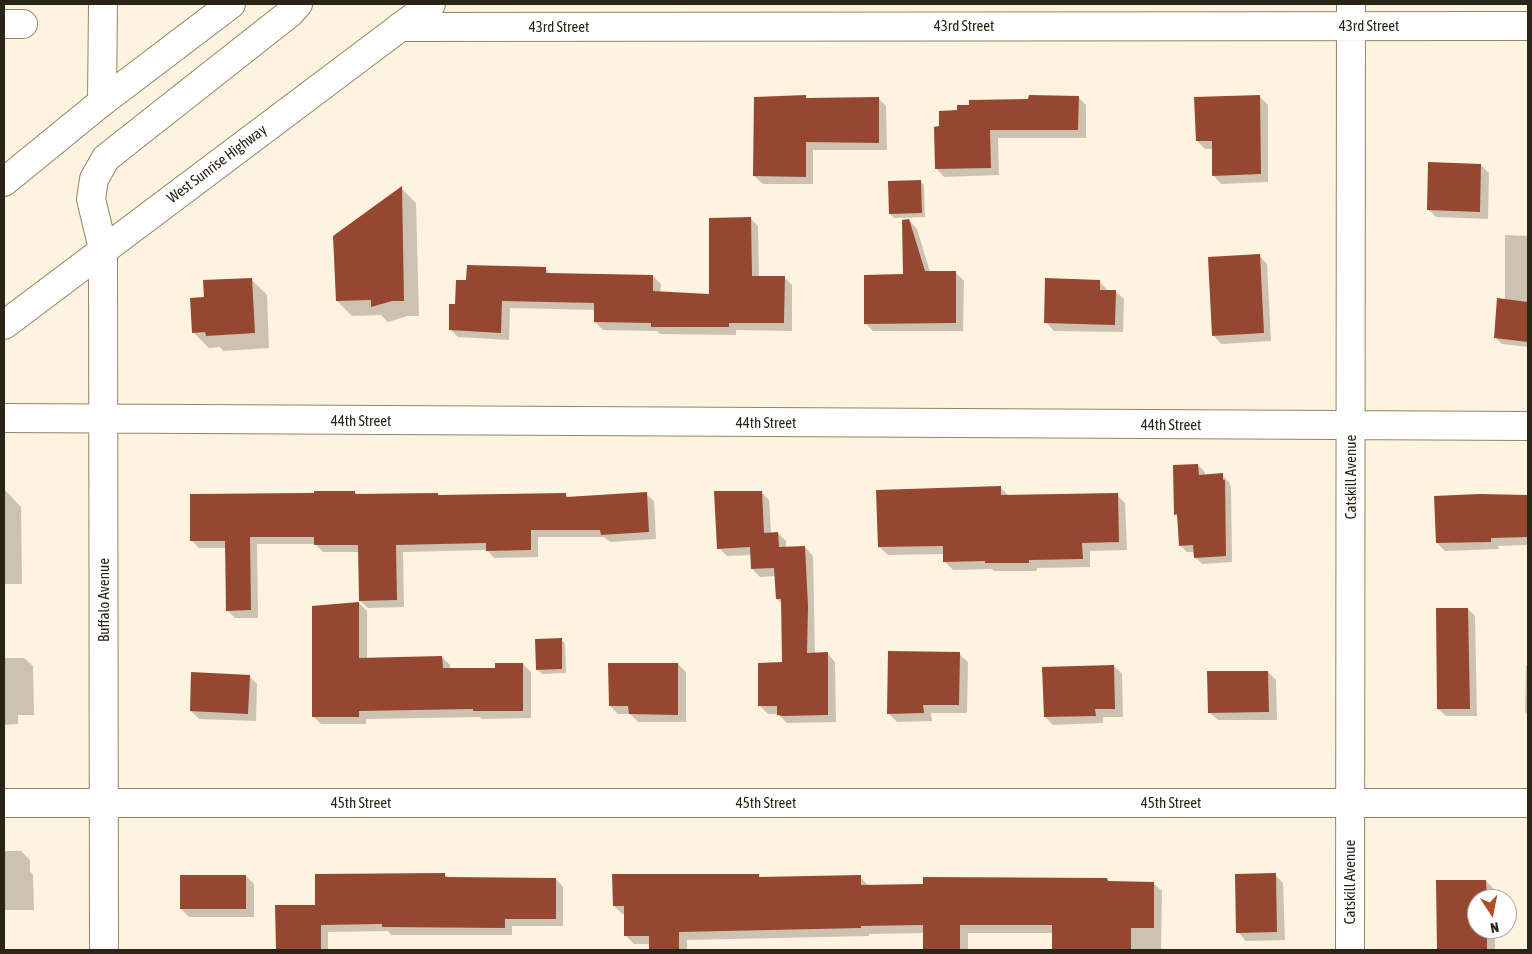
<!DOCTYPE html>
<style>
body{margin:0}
#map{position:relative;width:1532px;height:954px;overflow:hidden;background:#fef3df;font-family:"Asap Condensed",sans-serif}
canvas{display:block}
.frame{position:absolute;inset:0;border:5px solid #2a2417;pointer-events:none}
.north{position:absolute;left:1467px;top:889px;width:50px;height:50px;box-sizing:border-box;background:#fff;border:1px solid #aaa7a2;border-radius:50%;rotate:169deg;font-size:14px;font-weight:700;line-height:20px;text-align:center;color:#2a2417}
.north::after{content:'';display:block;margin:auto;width:18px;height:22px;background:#b44d26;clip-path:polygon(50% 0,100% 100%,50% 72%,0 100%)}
</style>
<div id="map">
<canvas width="1532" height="954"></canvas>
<div class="frame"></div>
<div class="north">N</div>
</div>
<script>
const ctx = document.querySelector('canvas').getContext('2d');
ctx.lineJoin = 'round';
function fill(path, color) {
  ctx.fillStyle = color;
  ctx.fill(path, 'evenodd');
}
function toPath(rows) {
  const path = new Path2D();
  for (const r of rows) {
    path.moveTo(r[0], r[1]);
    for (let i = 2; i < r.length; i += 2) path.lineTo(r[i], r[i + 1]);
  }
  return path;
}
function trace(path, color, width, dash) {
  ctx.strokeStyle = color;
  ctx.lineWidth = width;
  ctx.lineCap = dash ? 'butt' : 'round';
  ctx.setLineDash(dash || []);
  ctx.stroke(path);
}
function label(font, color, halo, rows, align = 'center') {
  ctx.font = font + ' "Asap Condensed",sans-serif';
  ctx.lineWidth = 5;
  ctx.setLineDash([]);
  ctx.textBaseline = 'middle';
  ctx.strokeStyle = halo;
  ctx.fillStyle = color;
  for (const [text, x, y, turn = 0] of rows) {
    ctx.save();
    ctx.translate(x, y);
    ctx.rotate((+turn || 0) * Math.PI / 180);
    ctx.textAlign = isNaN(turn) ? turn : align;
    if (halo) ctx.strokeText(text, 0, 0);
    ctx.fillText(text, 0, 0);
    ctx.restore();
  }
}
const shadow = toPath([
 [805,97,807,99,878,98,886,106,887,150,813,150,813,184,763,184,754,176],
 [1078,97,1086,105,1086,138,998,138,999,175,944,177,936,168,940,128,959,111,970,106],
 [1260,97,1268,105,1268,182,1221,184,1213,175,1213,149,1205,149,1197,141],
 [1481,165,1489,173,1488,219,1436,217,1428,209],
 [920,181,924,185,925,217,894,218,890,214],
 [401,188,416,203,419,316,408,316,388,322,381,315,352,316,337,301],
 [750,218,758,226,759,277,784,277,792,285,792,331,736,330,736,335,660,334,657,331,603,330,595,322,596,310,510,308,509,340,458,337,450,329,456,305,545,269,551,274,653,276,661,284,660,293,710,295],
 [909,220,917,229,930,272,955,272,964,281,963,331,873,331,865,323,904,276],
 [1505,235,1528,236,1528,347,1502,344,1496,338,1505,300],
 [1259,255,1267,264,1271,341,1221,344,1213,335],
 [251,279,267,295,269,348,223,351,220,347,209,348,194,333,206,299],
 [1099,281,1108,291,1115,291,1124,299,1123,332,1054,331,1046,322],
 [1198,465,1205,472,1205,476,1222,475,1229,482,1231,488,1232,562,1202,564,1195,557,1195,552,1187,552,1180,545,1178,517,1175,514],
 [1000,487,1008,495,1117,495,1125,503,1127,550,1090,551,1090,567,1037,568,1037,571,994,571,992,569,953,570,945,562,944,554,888,555,879,547],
 [4,491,6,491,21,507,22,584,4,584],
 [355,492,358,495,437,494,440,496,565,494,570,498,646,494,654,501,656,539,610,542,604,537,538,537,538,557,494,558,487,550,403,552,404,607,368,608,360,601,359,552,323,552,315,544,257,544,258,618,235,618,227,610,226,548,199,548,192,541,192,495],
 [761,492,769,500,771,533,778,533,786,541,786,548,805,547,813,556,815,654,827,653,835,662,836,722,787,723,778,714,768,714,760,706,783,663,782,604,777,599,776,576,760,577,752,569,752,555,727,556,719,548],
 [1528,496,1528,545,1498,546,1499,549,1445,551,1437,543,1436,497],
 [359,603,367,611,367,659,442,657,450,665,450,669,496,670,523,664,531,672,531,718,482,719,479,717,366,719,366,724,321,724,313,716],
 [1468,609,1475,616,1477,716,1446,716,1438,709],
 [561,640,565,643,566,673,542,674,538,670],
 [959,654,968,662,967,713,931,713,932,721,897,722,889,714],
 [4,658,24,658,33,666,34,715,18,715,18,724,4,725],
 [678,664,686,672,686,722,638,722,630,714,618,714,610,706],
 [1114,666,1122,674,1123,717,1103,717,1103,723,1053,725,1045,717],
 [1526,666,1528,666,1528,715,1525,712],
 [1268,672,1276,680,1277,720,1218,720,1209,712],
 [249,676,257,684,256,721,199,719,191,711],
 [4,851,21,851,30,860,30,871,33,875,34,910,4,910],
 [444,874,449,878,556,879,563,887,563,926,512,926,512,935,391,935,388,931,328,932,328,950,277,950,276,906,316,906],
 [1275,875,1283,883,1285,940,1246,941,1238,932],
 [246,876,254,884,254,917,189,917,181,909],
 [759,876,761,878,860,877,869,886,1153,883,1162,891,1161,950,1053,950,1053,933,968,933,968,950,924,950,924,933,869,934,869,936,687,940,687,950,651,950,651,944,634,944,626,936,626,914,622,914,614,906],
 [1486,881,1494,889,1494,899,1477,899,1477,929,1495,929,1495,950,1438,950,1437,882]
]);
const building = toPath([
 [806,95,806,98,879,97,879,143,806,142,806,177,753,176,754,97],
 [1029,95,1079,96,1078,130,990,130,991,168,935,169,934,127,939,126,939,111,957,110,957,105,969,105,969,100,1028,99],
 [1260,95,1261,174,1212,176,1212,141,1196,141,1194,97],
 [1428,162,1481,164,1480,212,1427,210],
 [921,180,922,213,889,214,888,181],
 [402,186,404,301,392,301,371,307,371,300,336,301,333,236],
 [751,217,752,276,785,276,784,323,729,323,729,327,651,327,651,323,594,322,594,303,502,301,501,333,449,330,449,304,455,304,456,280,466,280,467,265,546,267,546,273,653,275,653,291,709,294,709,218],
 [909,219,925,271,956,271,956,323,864,324,864,275,903,274,902,220],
 [1260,254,1264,333,1212,336,1208,257],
 [252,278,255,333,206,336,205,332,192,333,190,298,204,297,203,280],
 [1045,278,1100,280,1100,290,1116,290,1115,325,1044,323],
 [1497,298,1528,302,1528,342,1494,338],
 [1198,464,1199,475,1223,473,1223,480,1225,480,1226,556,1194,558,1193,545,1179,546,1177,514,1174,515,1173,465],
 [1001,486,1001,495,1118,493,1119,542,1082,543,1083,559,1029,560,1029,563,985,563,985,561,943,562,943,546,878,547,876,490],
 [314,491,355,491,355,494,438,493,438,495,566,493,566,497,647,492,649,532,601,535,600,530,531,530,531,550,486,551,486,543,396,545,397,600,359,601,358,545,314,545,314,537,250,537,251,610,226,611,225,541,190,541,190,494,314,493],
 [714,491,762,491,764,533,778,532,779,547,805,546,808,606,807,653,828,652,828,715,783,716,777,715,777,706,758,706,758,663,782,662,781,599,776,599,774,568,751,569,750,547,717,549],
 [1479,494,1528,495,1528,537,1491,538,1491,542,1436,543,1434,496],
 [359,602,359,658,442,656,443,668,495,668,495,663,523,663,523,711,473,711,473,709,359,711,359,717,312,717,312,606],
 [1436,608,1468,608,1470,709,1437,709],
 [562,638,562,669,536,670,535,639],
 [888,651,960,652,959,705,923,705,924,713,887,714],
 [608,663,678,663,678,715,629,714,628,706,609,706],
 [1114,665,1115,709,1095,709,1096,716,1044,717,1042,667],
 [1207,671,1268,671,1269,712,1208,713],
 [191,672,250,675,248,714,190,711],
 [445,873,445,877,556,878,556,919,505,919,505,928,382,927,382,924,321,925,321,950,276,950,275,905,315,905,315,874],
 [1276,873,1277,932,1236,933,1235,874],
 [612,874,759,874,759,877,861,875,861,885,923,884,923,877,1107,878,1108,881,1154,882,1154,928,1131,928,1131,950,1052,950,1052,925,960,925,960,950,923,950,923,925,861,926,861,928,679,932,679,950,649,950,649,936,624,936,624,906,613,906],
 [180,875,246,875,246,909,180,909],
 [1436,880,1486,880,1487,899,1477,899,1477,929,1487,929,1487,950,1437,950]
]);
const street = toPath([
 [4,24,23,24],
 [400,27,1528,26],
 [102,102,103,4],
 [103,249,104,950],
 [4,418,1528,426],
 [4,803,1528,803],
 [1350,950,1351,4]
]);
const highway = toPath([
 [4,182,102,102,231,4],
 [103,249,91,199,94,179,106,158,290,13,298,4],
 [4,325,431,4]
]);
const streetNames = [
 ["43rd Street",964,26],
 ["43rd Street",1369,26],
 ["43rd Street",559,27],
 ["West Sunrise Highway",217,164,-37],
 ["44th Street",361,421],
 ["44th Street",766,423],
 ["44th Street",1171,425],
 ["Catskill Avenue",1351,477,-90],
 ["Buffalo Avenue",104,600,-90],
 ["45th Street",361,803],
 ["45th Street",766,803],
 ["45th Street",1171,803],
 ["Catskill Avenue",1350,882,-90]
];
fill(shadow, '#0003');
fill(building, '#964730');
trace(street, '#938463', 30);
trace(highway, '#938463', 30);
trace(street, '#fff', 28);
trace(highway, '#fff', 28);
label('15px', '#2a2417', '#fff', streetNames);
</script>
